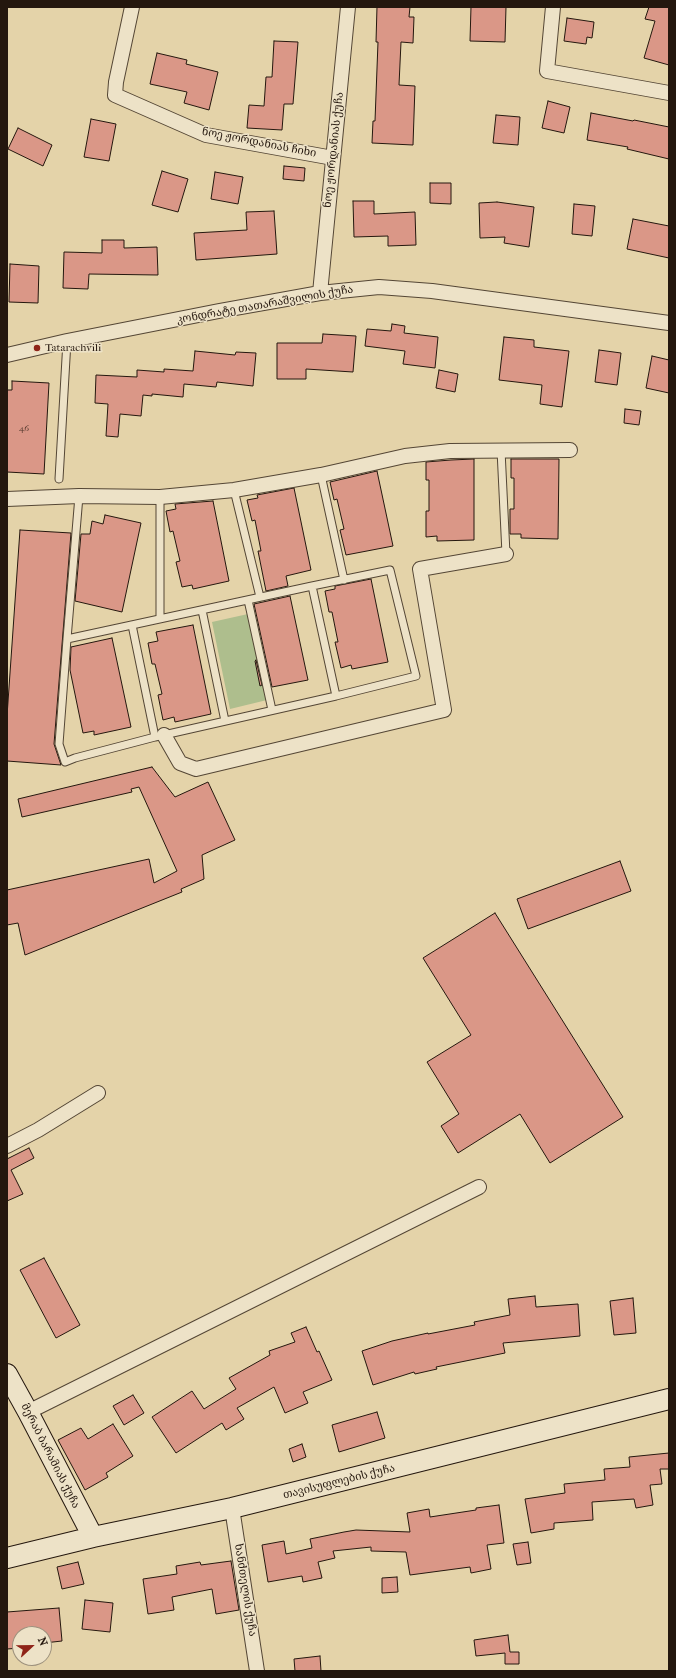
<!DOCTYPE html>
<meta charset="utf-8">
<style>
body{margin:0}
#map{position:relative;width:676px;height:1678px;overflow:hidden;background:#e4d3a9;font-family:"IM FELL French Canon",serif}
canvas{display:block}
.frame{position:absolute;inset:0;border:8px solid #24170e;pointer-events:none}
.north{position:absolute;left:12px;top:1626px;width:40px;height:40px;box-sizing:border-box;background:#ede2c7;border:1px solid #9d917d;border-radius:50%;rotate:68deg;font-size:11px;font-weight:700;line-height:16px;text-align:center;color:#24170e}
.north::after{content:'';display:block;margin:auto;width:14px;height:18px;background:#8f2418;clip-path:polygon(50% 0,100% 100%,50% 72%,0 100%)}
</style>
<div id="map">
<canvas width="676" height="1678"></canvas>
<div class="frame"></div>
<div class="north">N</div>
</div>
<script>
const ctx = document.querySelector('canvas').getContext('2d');
ctx.lineJoin = 'round';
function fill(path, color) {
  ctx.fillStyle = color;
  ctx.fill(path, 'evenodd');
}
function toPath(rows) {
  const path = new Path2D();
  for (const r of rows) {
    path.moveTo(r[0], r[1]);
    for (let i = 2; i < r.length; i += 2) path.lineTo(r[i], r[i + 1]);
  }
  return path;
}
function trace(path, color, width, dash) {
  ctx.strokeStyle = color;
  ctx.lineWidth = width;
  ctx.lineCap = dash ? 'butt' : 'round';
  ctx.setLineDash(dash || []);
  ctx.stroke(path);
}
function label(font, color, halo, rows, align = 'center') {
  ctx.font = font + ' "IM FELL French Canon","Noto Serif Georgian",serif';
  ctx.lineWidth = 3;
  ctx.setLineDash([]);
  ctx.textBaseline = 'middle';
  ctx.strokeStyle = halo;
  ctx.fillStyle = color;
  for (const [text, x, y, turn = 0] of rows) {
    ctx.save();
    ctx.translate(x, y);
    ctx.rotate((+turn || 0) * Math.PI / 180);
    ctx.textAlign = isNaN(turn) ? turn : align;
    if (halo) ctx.strokeText(text, 0, 0);
    ctx.fillText(text, 0, 0);
    ctx.restore();
  }
}
const green = toPath([
 [248,614,267,700,230,709,212,622]
]);
const building = toPath([
 [377,7,410,7,409,17,414,17,413,43,401,42,399,85,415,86,413,145,372,143,373,121,375,121,378,42,376,42,377,7],
 [471,7,506,7,505,42,470,41,471,7],
 [649,7,669,7,669,65,644,58,655,21,645,19,649,7],
 [567,18,594,22,592,38,587,37,586,44,564,41,567,18],
 [274,41,298,42,293,104,284,104,282,130,247,128,249,105,264,106,266,77,272,77,274,41],
 [157,53,187,60,186,64,218,72,209,110,184,103,187,92,150,84,157,53],
 [548,101,570,107,564,133,542,128,548,101],
 [591,113,633,121,634,120,669,127,669,159,627,149,628,147,587,140,591,113],
 [496,115,520,117,518,145,493,143,496,115],
 [91,119,116,124,109,161,84,157,91,119],
 [18,128,52,145,43,166,8,149,18,128],
 [284,166,305,168,304,181,283,179,284,166],
 [162,171,188,179,178,212,152,205,162,171],
 [215,172,243,177,238,204,211,199,215,172],
 [430,183,451,183,451,204,430,203,430,183],
 [353,201,374,201,374,214,415,212,416,245,388,246,388,236,354,237,353,201],
 [497,202,534,207,529,247,504,243,505,237,480,238,479,203,497,202],
 [574,204,595,206,592,236,572,234,574,204],
 [274,211,277,254,196,260,194,233,247,230,246,212,274,211],
 [633,219,669,226,669,258,627,249,633,219],
 [102,240,124,240,124,248,157,247,158,275,89,274,88,289,63,288,64,252,102,253,102,240],
 [10,264,39,266,38,303,9,302,10,264],
 [392,324,405,326,404,333,438,337,435,368,403,364,405,351,365,346,367,329,391,331,392,324],
 [323,334,356,336,353,372,306,369,306,379,277,379,277,343,322,343,323,334],
 [504,337,534,340,534,347,569,351,562,407,540,404,542,385,499,380,504,337],
 [599,350,621,353,617,385,595,382,599,350],
 [195,351,235,355,236,352,256,353,253,386,217,382,216,387,184,384,183,397,152,394,152,396,143,395,141,416,120,414,118,437,106,436,108,404,95,403,96,375,137,377,137,370,164,372,164,369,193,371,195,351],
 [652,356,669,360,669,393,646,388,652,356],
 [439,370,458,374,455,392,436,388,439,370],
 [12,381,49,383,44,474,7,472,7,390,12,390,12,381],
 [625,409,641,411,639,425,624,423,625,409],
 [474,459,474,540,437,541,437,536,426,537,426,511,429,511,429,480,426,480,426,462,451,460,474,459],
 [511,459,559,459,558,539,521,538,521,534,510,534,510,509,514,509,514,478,511,478,511,459],
 [377,471,393,546,346,555,340,530,344,529,337,499,334,500,330,482,377,471],
 [294,488,311,570,286,576,288,586,266,591,258,551,261,551,255,520,252,521,247,500,258,498,257,495,294,488],
 [213,501,229,581,193,589,192,585,182,587,176,562,180,561,173,531,170,532,166,511,176,509,175,504,213,501],
 [105,515,141,523,122,612,75,601,81,534,90,534,92,521,103,524,105,515],
 [20,530,71,533,54,744,61,765,7,761,7,716,20,530],
 [371,579,388,662,352,669,351,665,341,668,335,642,338,642,332,612,329,612,325,591,335,589,335,586,371,579],
 [290,596,308,680,272,687,254,604,290,596],
 [193,625,211,714,175,722,174,717,163,720,158,695,162,694,155,664,152,664,148,643,158,641,156,632,193,625],
 [112,638,131,727,94,735,94,731,83,733,70,670,71,647,112,638],
 [256,660,262,685,260,686,255,661,256,660],
 [152,767,175,797,208,782,235,840,202,855,204,879,181,889,182,892,25,955,18,923,7,925,7,890,149,859,154,883,177,871,139,787,131,789,132,792,22,817,18,799,152,767],
 [620,861,631,891,528,929,517,899,620,861],
 [495,913,623,1117,550,1163,520,1114,458,1153,441,1126,459,1114,427,1062,471,1035,423,958,495,913],
 [29,1148,34,1158,11,1170,23,1194,7,1201,7,1159,29,1148],
 [44,1258,80,1325,56,1338,20,1270,44,1258],
 [535,1296,536,1307,578,1304,580,1336,503,1343,505,1353,436,1367,437,1369,415,1374,414,1372,373,1385,362,1351,392,1341,428,1333,428,1334,475,1325,474,1322,510,1315,508,1299,535,1296],
 [633,1298,636,1333,614,1335,610,1301,633,1298],
 [306,1327,317,1352,319,1351,332,1380,303,1392,308,1403,285,1413,274,1387,237,1408,244,1419,226,1430,222,1423,176,1453,152,1417,192,1391,204,1409,236,1389,229,1378,270,1355,269,1351,295,1342,291,1333,306,1327],
 [133,1395,144,1413,124,1425,113,1406,133,1395],
 [377,1412,385,1438,339,1452,332,1425,377,1412],
 [113,1424,133,1456,106,1473,108,1477,85,1490,58,1440,81,1428,88,1439,113,1424],
 [302,1444,306,1457,293,1462,289,1449,302,1444],
 [669,1453,669,1469,660,1469,662,1484,650,1485,653,1505,636,1508,634,1499,592,1502,593,1520,554,1523,554,1529,531,1533,525,1499,565,1493,564,1484,605,1480,604,1469,630,1467,629,1457,669,1453],
 [499,1505,504,1543,487,1545,491,1569,471,1573,470,1567,410,1575,406,1552,371,1551,371,1547,333,1551,335,1558,318,1562,322,1578,303,1582,302,1576,268,1582,262,1545,284,1541,286,1554,312,1548,310,1539,344,1532,356,1530,410,1532,407,1513,429,1509,430,1517,476,1510,476,1508,499,1505],
 [528,1542,531,1563,517,1565,513,1544,528,1542],
 [231,1561,239,1610,216,1614,212,1589,172,1597,174,1610,148,1614,143,1579,177,1574,176,1566,200,1562,201,1565,231,1561],
 [78,1562,84,1584,62,1589,57,1567,78,1562],
 [397,1577,398,1592,382,1593,382,1578,397,1577],
 [85,1600,113,1603,110,1632,82,1629,85,1600],
 [59,1608,62,1641,44,1643,44,1634,20,1634,20,1648,7,1649,7,1612,59,1608],
 [508,1635,510,1652,519,1652,519,1664,505,1664,505,1653,476,1656,474,1640,508,1635],
 [320,1656,321,1671,295,1671,294,1659,320,1656]
]);
const lane = toPath([
 [501,450,506,554],
 [321,475,344,580],
 [59,479,67,341],
 [234,490,260,597],
 [160,497,160,618],
 [312,586,390,570,416,676,336,696],
 [248,600,272,710],
 [202,610,225,721],
 [132,625,155,737],
 [67,639,312,586,336,696,155,737,75,758,65,762,59,744,67,639,79,496]
]);
const street = toPath([
 [132,7,116,82,115,95,206,135,333,158],
 [553,7,547,71,669,93],
 [320,293,348,7],
 [7,355,67,341,219,311,320,293,379,287,432,291,669,323],
 [7,499,79,496,160,497,234,490,321,475,405,456,450,451,570,450],
 [164,735,180,763,196,769,444,710,420,569,506,554],
 [7,1146,38,1130,98,1093],
 [28,1412,479,1187],
 [232,1508,257,1671]
]);
const secondary = toPath([
 [7,1374,28,1412,93,1537],
 [7,1558,93,1537,232,1508,669,1399]
]);
const markers = [
 [37,348,4,"#8f2418"]
];
const numberNames = [
 ["46",24,429]
];
const streetNames = [
 ["ნოე ჟორდანიას ჩიხი",259,143,11],
 ["ნოე ჟორდანიას ქუჩა",334,150,-84],
 ["კონდრატე თათარაშვილის ქუჩა",265,305,-10],
 ["მერაბ ბარამიას ქუჩა",50,1456,63],
 ["თავისუფლების ქუჩა",339,1482,-14],
 ["ხანძთელის ქუჩა",245,1590,81]
];
const poiNames = [
 ["Tatarachvili",45,348]
];
fill(green, '#aebe8d');
fill(building, '#da9787');
trace(building, '#24170e', 1);
trace(lane, '#544635', 9);
trace(street, '#544635', 16);
trace(secondary, '#24170e', 22);
trace(lane, '#ede2c7', 7);
trace(street, '#ede2c7', 14);
trace(secondary, '#ede2c7', 20);
for (const [x, y, r, color] of markers) {
  const dot = new Path2D();
  dot.arc(x, y, r, 0, 2 * Math.PI);
  ctx.fillStyle = color;
  ctx.fill(dot);
  trace(dot, '#ede2c7', 1.5);
}
label('9px', '#52372c', null, numberNames);
label('11px', '#24170e', '#ede2c7', streetNames);
label('11px', '#24170e', '#ede2c7', poiNames, 'left');
</script>
